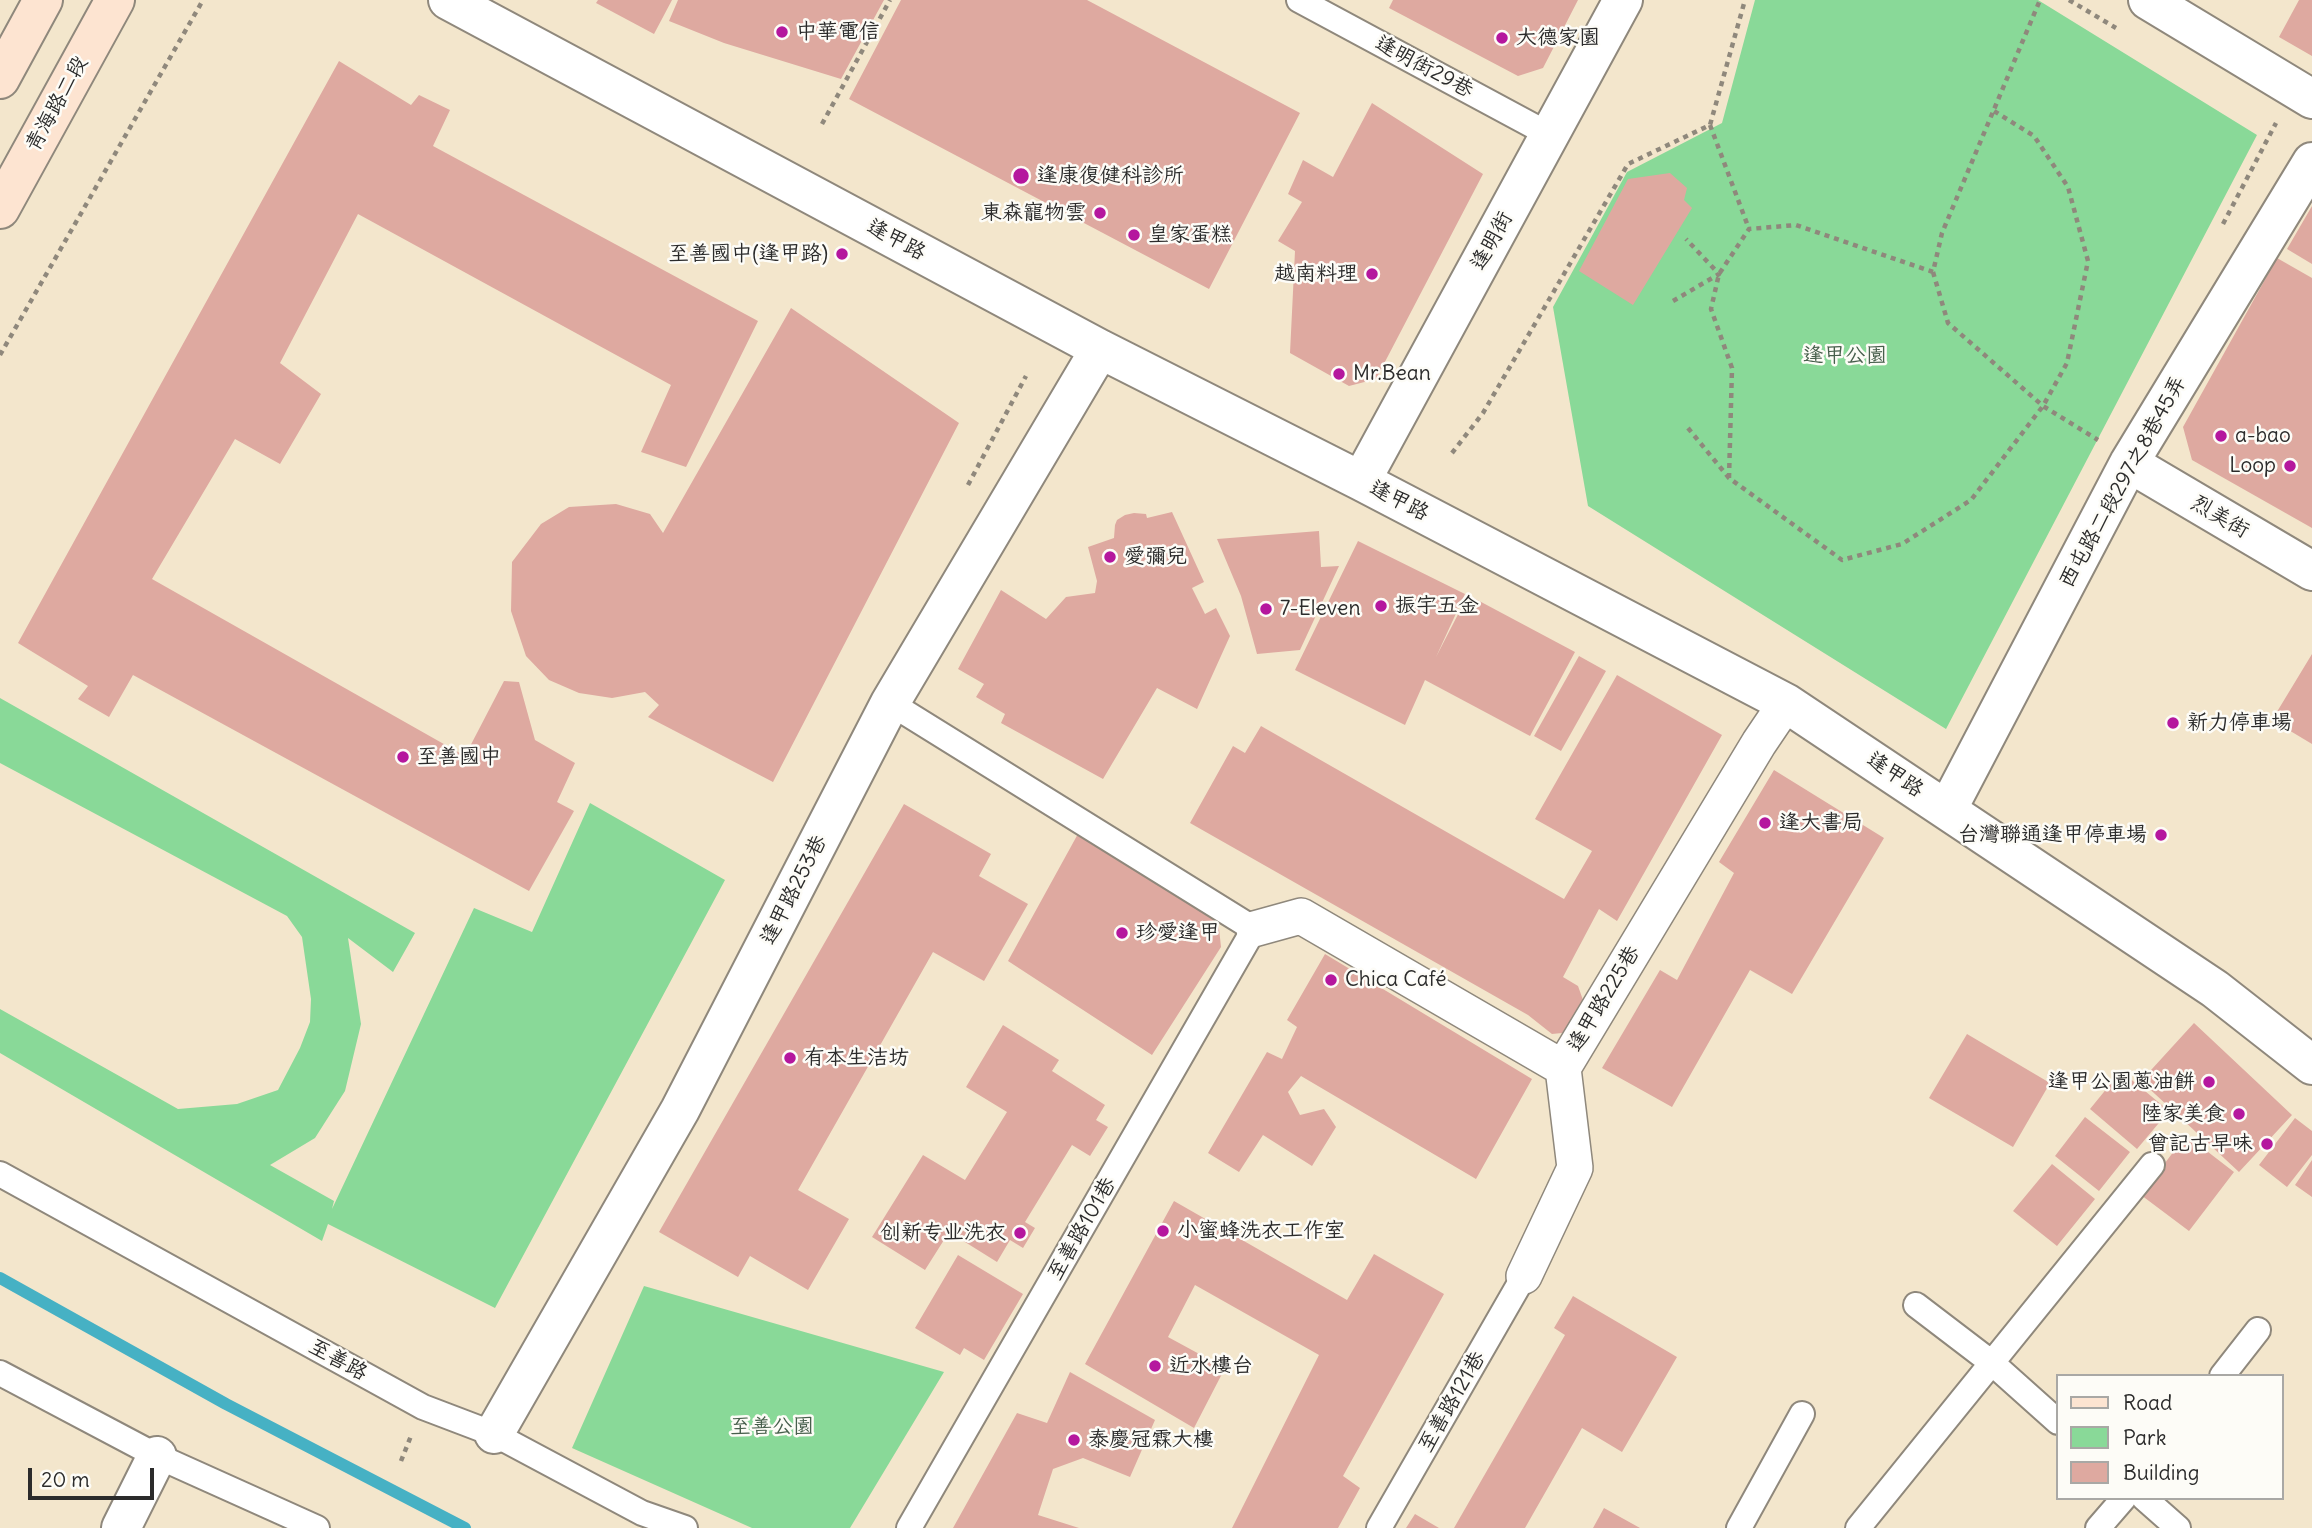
<!DOCTYPE html>
<meta charset="utf-8">
<style>
body{margin:0}
#map{position:relative;width:2312px;height:1528px;overflow:hidden;background:#f3e6cc;font-family:Delius,sans-serif}
canvas{display:block}
.legend{position:absolute;left:2056px;top:1374px;width:228px;height:126px;box-sizing:border-box;background:#fdfcf7;border:2px solid #a9a8a5;margin:0;padding:9px 12px;list-style:none;font-size:21px;color:#2b2b2b}
.legend li{display:flex;align-items:center;gap:14px;height:35px}
.legend b{width:35px;border:2px solid #a9a8a5}
.scale{position:absolute;left:28px;top:1468px;width:126px;height:32px;box-sizing:border-box;border:4px solid #2b2b2b;border-top:0;padding-left:9px;font-size:21px;line-height:24px;white-space:nowrap;color:#2b2b2b;-webkit-text-stroke:5px #fdfcf7;paint-order:stroke}
</style>
<div id="map">
<canvas width="2312" height="1528"></canvas>
<ul class="legend">
<li><b style="height:9px;background:#fde4d1"></b>Road</li>
<li><b style="height:19px;background:#89d998"></b>Park</li>
<li><b style="height:19px;background:#dea9a0"></b>Building</li>
</ul>
<div class="scale">20 m</div>
</div>
<script>
const ctx = document.querySelector('canvas').getContext('2d');
ctx.lineJoin = 'round';
function fill(path, color) {
  ctx.fillStyle = color;
  ctx.fill(path, 'evenodd');
}
function toPath(rows) {
  const path = new Path2D();
  for (const r of rows) {
    path.moveTo(r[0], r[1]);
    for (let i = 2; i < r.length; i += 2) path.lineTo(r[i], r[i + 1]);
  }
  return path;
}
function trace(path, color, width, dash) {
  ctx.strokeStyle = color;
  ctx.lineWidth = width;
  ctx.lineCap = dash ? 'butt' : 'round';
  ctx.setLineDash(dash || []);
  ctx.stroke(path);
}
function label(font, color, halo, rows, align = 'center') {
  ctx.font = font + ' Delius,"LXGW WenKai TC",sans-serif';
  ctx.lineWidth = 5;
  ctx.setLineDash([]);
  ctx.textBaseline = 'middle';
  ctx.strokeStyle = halo;
  ctx.fillStyle = color;
  for (const [text, x, y, turn = 0] of rows) {
    ctx.save();
    ctx.translate(x, y);
    ctx.rotate((+turn || 0) * Math.PI / 180);
    ctx.textAlign = isNaN(turn) ? turn : align;
    if (halo) ctx.strokeText(text, 0, 0);
    ctx.fillText(text, 0, 0);
    ctx.restore();
  }
}
const green = toPath([
 [1755,0,2038,0,2257,135,1946,729,1588,506,1553,307,1627,172,1722,123],
 [0,698,415,933,393,972,348,938,361,1024,345,1091,315,1138,270,1165,334,1201,332,1209,474,908,532,932,590,803,725,880,495,1308,328,1224,322,1241,0,1053,0,1009,178,1109,237,1104,278,1090,300,1048,310,1022,311,999,302,937,287,916,0,763],
 [644,1286,944,1372,850,1528,752,1528,572,1448]
]);
const stream = toPath([
 [0,1278,226,1404,465,1528]
]);
const building = toPath([
 [598,0,672,0,654,34,596,3],
 [678,0,884,0,841,79,724,43,669,21],
 [901,0,1087,0,1300,113,1209,289,849,99],
 [1393,0,1578,0,1543,68,1518,76,1389,8],
 [2299,0,2312,0,2312,56,2279,37],
 [339,61,411,105,419,95,450,110,433,146,758,321,686,467,641,452,671,385,358,214,280,363,321,394,280,464,235,439,152,579,465,756,504,681,519,682,535,740,575,763,557,802,574,811,529,891,133,675,109,717,78,699,88,686,18,643],
 [1372,103,1483,174,1376,379,1349,386,1290,353,1295,251,1278,241,1302,202,1288,194,1303,160,1333,177],
 [1670,173,1687,188,1684,200,1692,208,1633,305,1579,271,1628,179],
 [2312,206,2312,264,2287,249],
 [2277,258,2312,278,2312,528,2192,460,2183,427],
 [791,308,959,423,773,782,648,717,659,705,645,692,612,698,579,693,549,680,526,656,511,611,512,562,541,524,569,507,616,504,650,514,663,533],
 [1172,512,1204,582,1192,588,1205,614,1216,608,1230,636,1197,709,1157,688,1103,779,1001,723,1005,714,976,697,984,684,958,669,1001,590,1046,619,1066,597,1095,593,1097,581,1088,547,1114,538,1115,525,1117,520,1125,515,1134,513,1146,514,1147,518],
 [1319,531,1321,567,1339,566,1300,650,1257,654,1241,596,1217,539],
 [1358,541,1465,594,1436,657,1468,595,1575,652,1530,736,1425,680,1405,725,1295,670],
 [2312,654,2312,744,2272,720],
 [1579,656,1606,671,1561,751,1534,736],
 [1617,675,1722,735,1617,921,1599,909,1563,977,1578,986,1583,1000,1572,1027,1562,1033,1552,1034,1528,1015,1190,823,1233,746,1245,753,1261,726,1564,899,1592,851,1535,819],
 [1774,770,1884,838,1792,994,1750,970,1672,1107,1602,1068,1660,970,1677,980,1734,873,1719,862],
 [904,804,991,854,979,876,1028,904,984,981,933,952,798,1190,849,1219,808,1290,750,1256,738,1277,659,1232],
 [1079,832,1218,919,1221,947,1152,1055,1008,961],
 [1325,954,1532,1079,1476,1179,1301,1076,1288,1092,1300,1115,1324,1109,1336,1127,1312,1166,1263,1135,1239,1172,1208,1153,1267,1052,1282,1059,1297,1027,1287,1020],
 [2194,1023,2292,1115,2239,1172,2141,1081],
 [1003,1025,1059,1060,1052,1071,1105,1105,1096,1120,1108,1127,1090,1156,1072,1145,1025,1222,1035,1228,1023,1248,1010,1240,997,1262,949,1232,925,1270,872,1237,923,1155,965,1180,1007,1112,966,1087],
 [1967,1034,2050,1083,2013,1147,1929,1098],
 [2121,1071,2169,1111,2137,1149,2090,1109],
 [2085,1117,2130,1152,2099,1191,2055,1156],
 [2295,1118,2312,1131,2312,1155,2287,1187,2259,1165],
 [2186,1135,2234,1172,2189,1231,2141,1195],
 [2312,1160,2312,1197,2295,1185],
 [2052,1164,2095,1199,2057,1246,2013,1211],
 [1174,1201,1347,1300,1374,1254,1444,1294,1343,1476,1360,1488,1338,1528,1232,1528,1319,1355,1195,1285,1168,1337,1225,1368,1194,1428,1085,1364],
 [958,1255,1023,1294,984,1360,964,1348,960,1355,915,1328],
 [1573,1296,1677,1357,1622,1452,1582,1428,1525,1528,1454,1528,1565,1335,1554,1328],
 [1070,1372,1155,1420,1130,1477,1083,1458,1053,1469,1038,1515,1079,1528,953,1528,1017,1413,1047,1423],
 [1604,1508,1640,1528,1593,1528],
 [1415,1514,1439,1528,1406,1528]
]);
const path = toPath([
 [2069,0,2116,28],
 [822,124,890,0],
 [1710,125,1749,229],
 [2223,224,2276,123],
 [1933,272,1948,323,2043,406,2098,440],
 [1673,301,1719,274,1686,239],
 [0,355,203,0],
 [1688,428,1729,478,1842,560,1902,544,1971,500,2043,406,2067,363,2088,261,2068,187,2034,136,1994,111],
 [1452,453,1483,413,1628,164,1710,125,1745,0],
 [1729,478,1732,368,1711,309,1719,274,1749,229,1796,225,1933,272,1942,233,2040,0],
 [968,485,1026,376],
 [401,1461,411,1436]
]);
const service = toPath([
 [1299,0,1550,135],
 [890,703,1254,929,909,1528],
 [0,1174,423,1407,494,1434,642,1513,685,1528],
 [1916,1305,1992,1363,2058,1422],
 [0,1373,157,1456,317,1528],
 [2222,1376,2258,1330],
 [2144,1498,2178,1528],
 [1379,1528,1524,1276],
 [1739,1528,1802,1414],
 [1858,1528,2152,1165],
 [2098,1528,2124,1498]
]);
const pedestrian = toPath([
 [1254,929,1301,916,1563,1068,1759,743,1786,703],
 [1524,1276,1575,1168,1563,1068]
]);
const minor = toPath([
 [448,0,1100,349,1361,481,1786,703,2215,989,2312,1065],
 [2148,0,2312,99],
 [2129,463,2312,571],
 [1361,481,1623,0],
 [1947,810,2129,463,2312,162],
 [494,1434,680,1110,890,703,1100,349],
 [121,1528,157,1456]
]);
const secondary = toPath([
 [0,79,43,0],
 [0,209,115,0]
]);
const markers = [
 [782,32,7,"#b5179e"],
 [1502,38,7,"#b5179e"],
 [1021,176,9,"#b5179e"],
 [1100,213,7,"#b5179e"],
 [1134,235,7,"#b5179e"],
 [842,254,7,"#b5179e"],
 [1372,274,7,"#b5179e"],
 [1339,374,7,"#b5179e"],
 [2221,436,7,"#b5179e"],
 [2290,466,7,"#b5179e"],
 [1110,557,7,"#b5179e"],
 [1381,606,7,"#b5179e"],
 [1266,609,7,"#b5179e"],
 [2173,723,7,"#b5179e"],
 [403,757,7,"#b5179e"],
 [1765,823,7,"#b5179e"],
 [2161,835,7,"#b5179e"],
 [1122,933,7,"#b5179e"],
 [1331,980,7,"#b5179e"],
 [790,1058,7,"#b5179e"],
 [2209,1082,7,"#b5179e"],
 [2239,1114,7,"#b5179e"],
 [2267,1144,7,"#b5179e"],
 [1163,1231,7,"#b5179e"],
 [1020,1233,7,"#b5179e"],
 [1155,1366,7,"#b5179e"],
 [1074,1440,7,"#b5179e"]
];
const poiNames = [
 ["中華電信",796,32],
 ["大德家園",1516,38],
 ["逢康復健科診所",1037,176],
 ["東森寵物雲",1086,213,"right"],
 ["皇家蛋糕",1148,235],
 ["至善國中(逢甲路)",828,254,"right"],
 ["越南料理",1358,274,"right"],
 ["Mr.Bean",1353,374],
 ["a-bao",2235,436],
 ["Loop",2276,466,"right"],
 ["愛彌兒",1124,557],
 ["振宇五金",1395,606],
 ["7-Eleven",1280,609],
 ["新力停車場",2187,723],
 ["至善國中",417,757],
 ["逢大書局",1779,823],
 ["台灣聯通逢甲停車場",2147,835,"right"],
 ["珍愛逢甲",1136,933],
 ["Chica Café",1345,980],
 ["有本生洁坊",804,1058],
 ["逢甲公園蔥油餅",2195,1082,"right"],
 ["陸家美食",2225,1114,"right"],
 ["曾記古早味",2253,1144,"right"],
 ["小蜜蜂洗衣工作室",1177,1231],
 ["创新专业洗衣",1006,1233,"right"],
 ["近水樓台",1169,1366],
 ["泰慶冠霖大樓",1088,1440]
];
const streetNames = [
 ["逢明街29巷",1424,67,28],
 ["青海路二段",57,104,-61],
 ["逢甲路",896,240,28],
 ["逢明街",1492,241,-61],
 ["西屯路二段297之8巷45弄",2123,482,-61],
 ["逢甲路",1399,501,27],
 ["烈美街",2220,517,30],
 ["逢甲路",1895,775,34],
 ["逢甲路253巷",794,890,-63],
 ["逢甲路225巷",1604,999,-59],
 ["至善路101巷",1082,1229,-60],
 ["至善路",338,1360,29],
 ["至善路121巷",1452,1402,-60]
];
const parkNames = [
 ["逢甲公園",1845,356],
 ["至善公園",772,1427]
];
fill(green, '#89d998');
trace(stream, '#46b1c4', 12);
fill(building, '#dea9a0');
trace(service, '#8f887c', 28);
trace(pedestrian, '#8f887c', 38);
trace(minor, '#8f887c', 42);
trace(secondary, '#8f887c', 42);
trace(path, '#8f887c', 4.5, [5, 5]);
trace(service, '#fff', 24);
trace(pedestrian, '#fff', 35);
trace(minor, '#fff', 38);
trace(secondary, '#fde4d1', 38);
for (const [x, y, r, color] of markers) {
  const dot = new Path2D();
  dot.arc(x, y, r, 0, 2 * Math.PI);
  ctx.fillStyle = color;
  ctx.fill(dot);
  trace(dot, '#fdfcf7', 2.5);
}
label('21px', '#2b2b2b', '#fdfcf7', poiNames, 'left');
label('21px', '#2b2b2b', '#fdfcf7', streetNames);
label('21px', '#475f4c', '#fdfcf7', parkNames);
</script>
